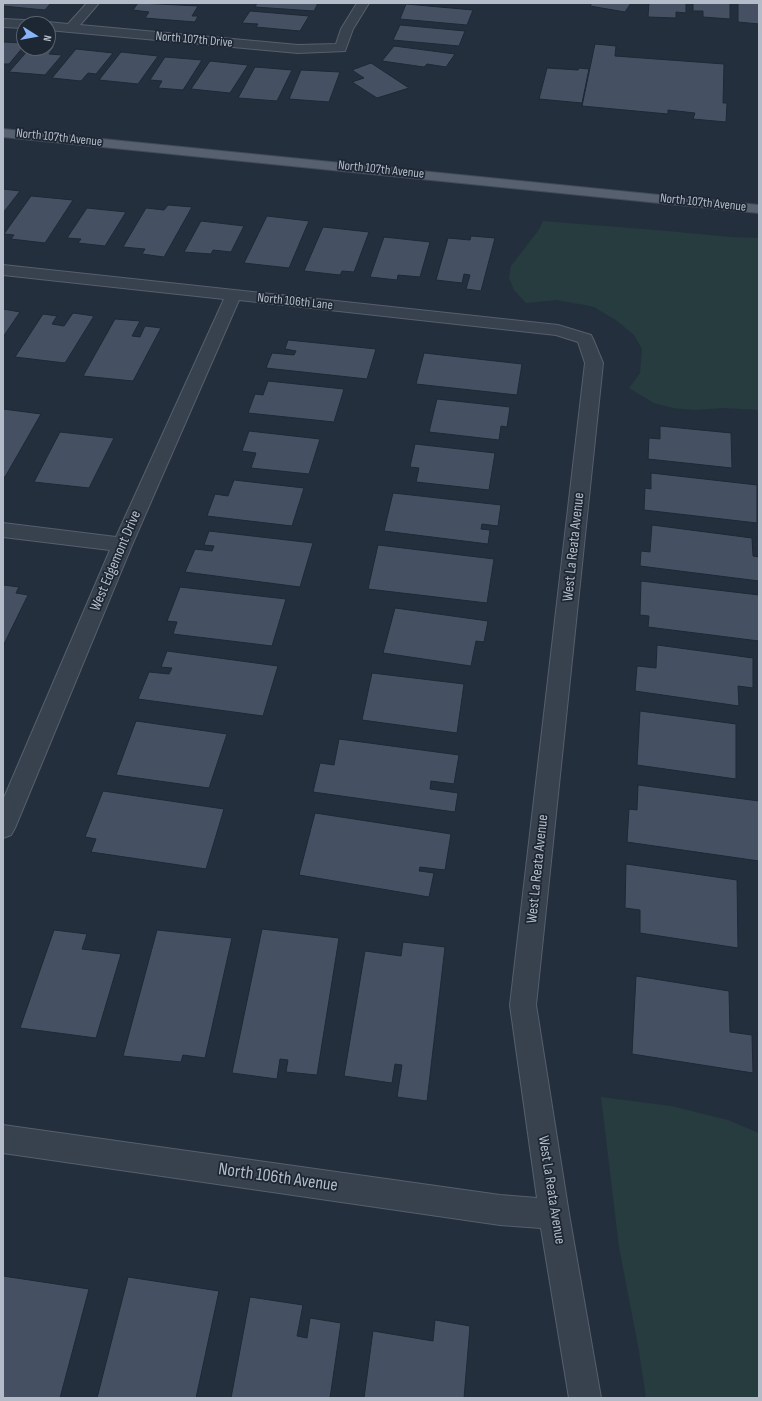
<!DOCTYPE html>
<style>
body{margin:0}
#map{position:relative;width:762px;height:1401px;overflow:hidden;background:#242f3e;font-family:"Sofia Sans Condensed",sans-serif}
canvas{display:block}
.frame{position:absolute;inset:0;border:4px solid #b4bcc9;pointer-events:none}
.north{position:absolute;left:16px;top:16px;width:40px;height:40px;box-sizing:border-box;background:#1d2633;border:1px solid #59626f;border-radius:50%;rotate:101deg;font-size:11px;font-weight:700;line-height:16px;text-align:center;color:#b4bcc9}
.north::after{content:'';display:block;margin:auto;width:14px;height:18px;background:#8ab4f8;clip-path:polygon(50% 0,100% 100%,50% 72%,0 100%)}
</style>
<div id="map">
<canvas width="762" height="1401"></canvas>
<div class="frame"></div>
<div class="north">N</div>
</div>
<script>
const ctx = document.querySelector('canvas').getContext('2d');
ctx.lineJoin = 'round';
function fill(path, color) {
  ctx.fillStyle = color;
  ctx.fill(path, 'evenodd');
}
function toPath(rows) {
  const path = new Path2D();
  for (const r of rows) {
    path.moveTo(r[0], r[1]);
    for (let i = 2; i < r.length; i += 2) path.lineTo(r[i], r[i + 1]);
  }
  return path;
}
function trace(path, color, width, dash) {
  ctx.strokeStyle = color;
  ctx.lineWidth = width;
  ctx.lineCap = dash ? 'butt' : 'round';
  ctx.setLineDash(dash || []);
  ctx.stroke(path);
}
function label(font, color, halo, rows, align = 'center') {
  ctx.font = font + ' "Sofia Sans Condensed",sans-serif';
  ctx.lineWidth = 3.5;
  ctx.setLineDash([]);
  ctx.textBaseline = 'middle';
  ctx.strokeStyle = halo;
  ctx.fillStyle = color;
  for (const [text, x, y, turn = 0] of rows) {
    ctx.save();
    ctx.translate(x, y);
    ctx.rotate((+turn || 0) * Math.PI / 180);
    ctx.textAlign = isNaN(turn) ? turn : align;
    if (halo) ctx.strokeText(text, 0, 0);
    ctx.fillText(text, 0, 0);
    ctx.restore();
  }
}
const green = toPath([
 [543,221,667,231,731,237,759,238,759,410,723,408,695,410,673,408,654,403,629,388,640,373,642,349,634,335,617,321,594,307,585,305,556,300,526,303,514,290,509,278,511,266,538,231],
 [601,1097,671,1106,728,1120,759,1133,759,1398,646,1398,639,1351,619,1247]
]);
const building = toPath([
 [3,3,51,3,45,10,3,6,3,3],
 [138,3,198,6,192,16,198,16,195,22,145,18,149,12,133,10,138,3],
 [257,3,318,3,314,11,255,7,257,3],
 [592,3,631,3,625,12,590,6,592,3],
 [649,3,686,3,686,13,676,12,676,18,648,17,649,3],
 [693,3,730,3,730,19,703,17,703,11,693,11,693,3],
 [738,3,759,3,759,24,738,22,738,3],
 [406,4,473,10,467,25,400,19,406,4],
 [250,11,309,16,300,31,256,27,258,24,242,23,250,11],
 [400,25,465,31,459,46,393,40,400,25],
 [3,42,24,43,24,46,9,64,3,64,3,42],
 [595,44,616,46,615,56,724,64,723,103,727,103,726,122,693,119,695,113,668,110,668,114,582,106,595,44],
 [48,45,55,46,49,54,62,55,45,75,9,72,30,48,48,48,48,45],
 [394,46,455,54,446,67,427,64,424,67,382,61,394,46],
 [76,49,113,53,96,74,88,73,81,81,52,78,76,49],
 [121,52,158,56,138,84,99,80,121,52],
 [165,57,202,60,183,90,158,88,162,81,150,80,165,57],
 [210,61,248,65,230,93,191,89,210,61],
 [371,63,409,88,377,98,352,82,364,78,352,70,371,63],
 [255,67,292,70,277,101,238,98,255,67],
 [547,68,578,70,579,68,589,69,582,103,539,99,547,68],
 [301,70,340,72,329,102,289,99,301,70],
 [3,189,20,191,3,213,3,189],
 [31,196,73,200,45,243,11,239,14,235,4,234,31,196],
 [168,205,192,207,164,257,142,254,145,249,123,247,146,208,164,210,168,205],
 [87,208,126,212,105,246,78,243,81,239,67,238,87,208],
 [267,216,309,221,289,268,244,263,267,216],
 [201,221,244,226,231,252,213,250,211,254,184,252,201,221],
 [323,227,369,232,354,272,342,271,340,275,304,271,323,227],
 [471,236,495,238,481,291,466,289,470,275,464,274,462,283,436,280,448,238,470,240,471,236],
 [384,237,430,242,420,277,398,275,397,280,370,277,384,237],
 [3,309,20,312,3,337,3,309],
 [73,313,94,316,65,363,15,357,43,314,57,316,52,324,64,326,73,313],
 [115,319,140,321,132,336,140,337,145,326,161,328,133,381,83,376,115,319],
 [288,340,376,349,367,379,266,368,272,353,294,355,296,351,285,349,288,340],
 [424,353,522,364,517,395,416,384,424,353],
 [268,381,344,389,334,422,248,413,255,394,263,395,268,381],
 [437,399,510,407,507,427,501,426,499,440,429,432,437,399],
 [3,409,41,414,5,477,3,477,3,409],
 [660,426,731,433,732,468,648,459,649,438,660,439,660,426],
 [249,431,320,439,309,474,251,468,256,453,242,451,249,431],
 [60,432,114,438,89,488,34,482,60,432],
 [415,444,495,453,489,490,416,482,419,468,410,467,415,444],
 [651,473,757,485,757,523,644,510,645,488,651,489,651,473],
 [234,480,304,488,292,526,207,516,215,494,228,496,234,480],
 [393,493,501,505,498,526,482,524,481,529,490,530,488,544,384,531,393,493],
 [652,525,752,538,753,556,759,557,759,581,640,566,641,551,650,552,652,525],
 [209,531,313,543,300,587,185,572,195,549,212,551,214,546,204,545,209,531],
 [378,545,494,559,487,603,368,589,378,545],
 [641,581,759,595,759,641,648,627,649,616,640,615,641,581],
 [3,585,19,587,16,593,28,595,3,646,3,585],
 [180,587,286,599,272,646,173,634,177,622,167,621,180,587],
 [395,608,488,621,484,642,476,641,471,666,383,653,395,608],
 [657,645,753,658,753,688,738,686,739,706,635,691,637,666,656,668,657,645],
 [167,651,278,666,263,716,138,699,149,672,169,674,172,668,161,667,167,651],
 [372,673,464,684,457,733,362,720,372,673],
 [640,711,736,724,736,779,637,765,640,711],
 [136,721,227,734,209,788,116,775,136,721],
 [339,739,459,755,454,784,431,781,430,789,458,793,455,812,313,792,320,763,334,765,339,739],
 [638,785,759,801,759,861,627,842,629,809,637,810,638,785],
 [103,791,224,809,206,869,91,852,96,839,85,837,103,791],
 [315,813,451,834,445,870,420,867,419,871,434,873,429,897,299,875,315,813],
 [626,864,737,880,738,948,640,933,640,910,625,908,626,864],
 [262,929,339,938,317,1075,286,1072,288,1060,280,1059,277,1079,232,1073,262,929],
 [54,930,87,934,82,949,121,954,96,1038,20,1028,54,930],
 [157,930,232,938,205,1058,183,1055,181,1062,123,1056,157,930],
 [403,942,445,947,427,1101,397,1097,402,1065,395,1064,392,1083,344,1076,365,951,401,956,403,942],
 [636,976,729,991,730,1032,752,1035,753,1073,632,1054,636,976],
 [3,1276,89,1289,60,1398,3,1398,3,1276],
 [128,1277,219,1291,196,1398,97,1398,128,1277],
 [250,1297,303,1305,297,1336,307,1338,310,1318,341,1323,330,1398,231,1398,250,1297],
 [435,1320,470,1326,464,1398,364,1398,373,1331,433,1341,435,1320]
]);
const minor = toPath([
 [87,3,99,3,80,25,298,45,336,44,341,29,357,3,369,3,353,29,345,51,298,53,48,30,48,24,43,24,48,22,68,24,87,3],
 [3,19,24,20,28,21,30,24,24,24,24,28,3,27,3,19],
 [3,265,558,325,591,335,593,339,603,363,536,1005,569,1214,601,1398,569,1398,541,1228,500,1225,3,1153,3,1125,500,1195,537,1198,510,1005,585,363,578,342,556,335,239,300,132,545,15,828,11,835,3,838,3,800,110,550,3,537,3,523,116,537,224,299,3,275,3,265]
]);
const major = toPath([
 [3,129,759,205,759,213,3,137,3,129]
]);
const farStreetnames = [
 ["North 107th Drive",194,40,5],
 ["North 107th Avenue",59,138,6],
 ["North 107th Avenue",381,170,6],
 ["North 107th Avenue",703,203,6],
 ["North 106th Lane",295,302,6]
];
const streetNames = [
 ["West La Reata Avenue",574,547,-84],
 ["West Edgemont Drive",116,561,-67],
 ["West La Reata Avenue",538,869,-84],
 ["West La Reata Avenue",551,1190,81]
];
const nearStreetnames = [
 ["North 106th Avenue",278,1178,8]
];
fill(green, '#263c3f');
fill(building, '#455162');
trace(building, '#1f2835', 1);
trace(minor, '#565f6c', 2);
trace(major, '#414a57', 2);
fill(minor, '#38414e');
fill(major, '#56606e');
label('13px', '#b4bcc9', '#1d2633', farStreetnames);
label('15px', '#b4bcc9', '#1d2633', streetNames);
label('18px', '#b4bcc9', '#1d2633', nearStreetnames);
</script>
